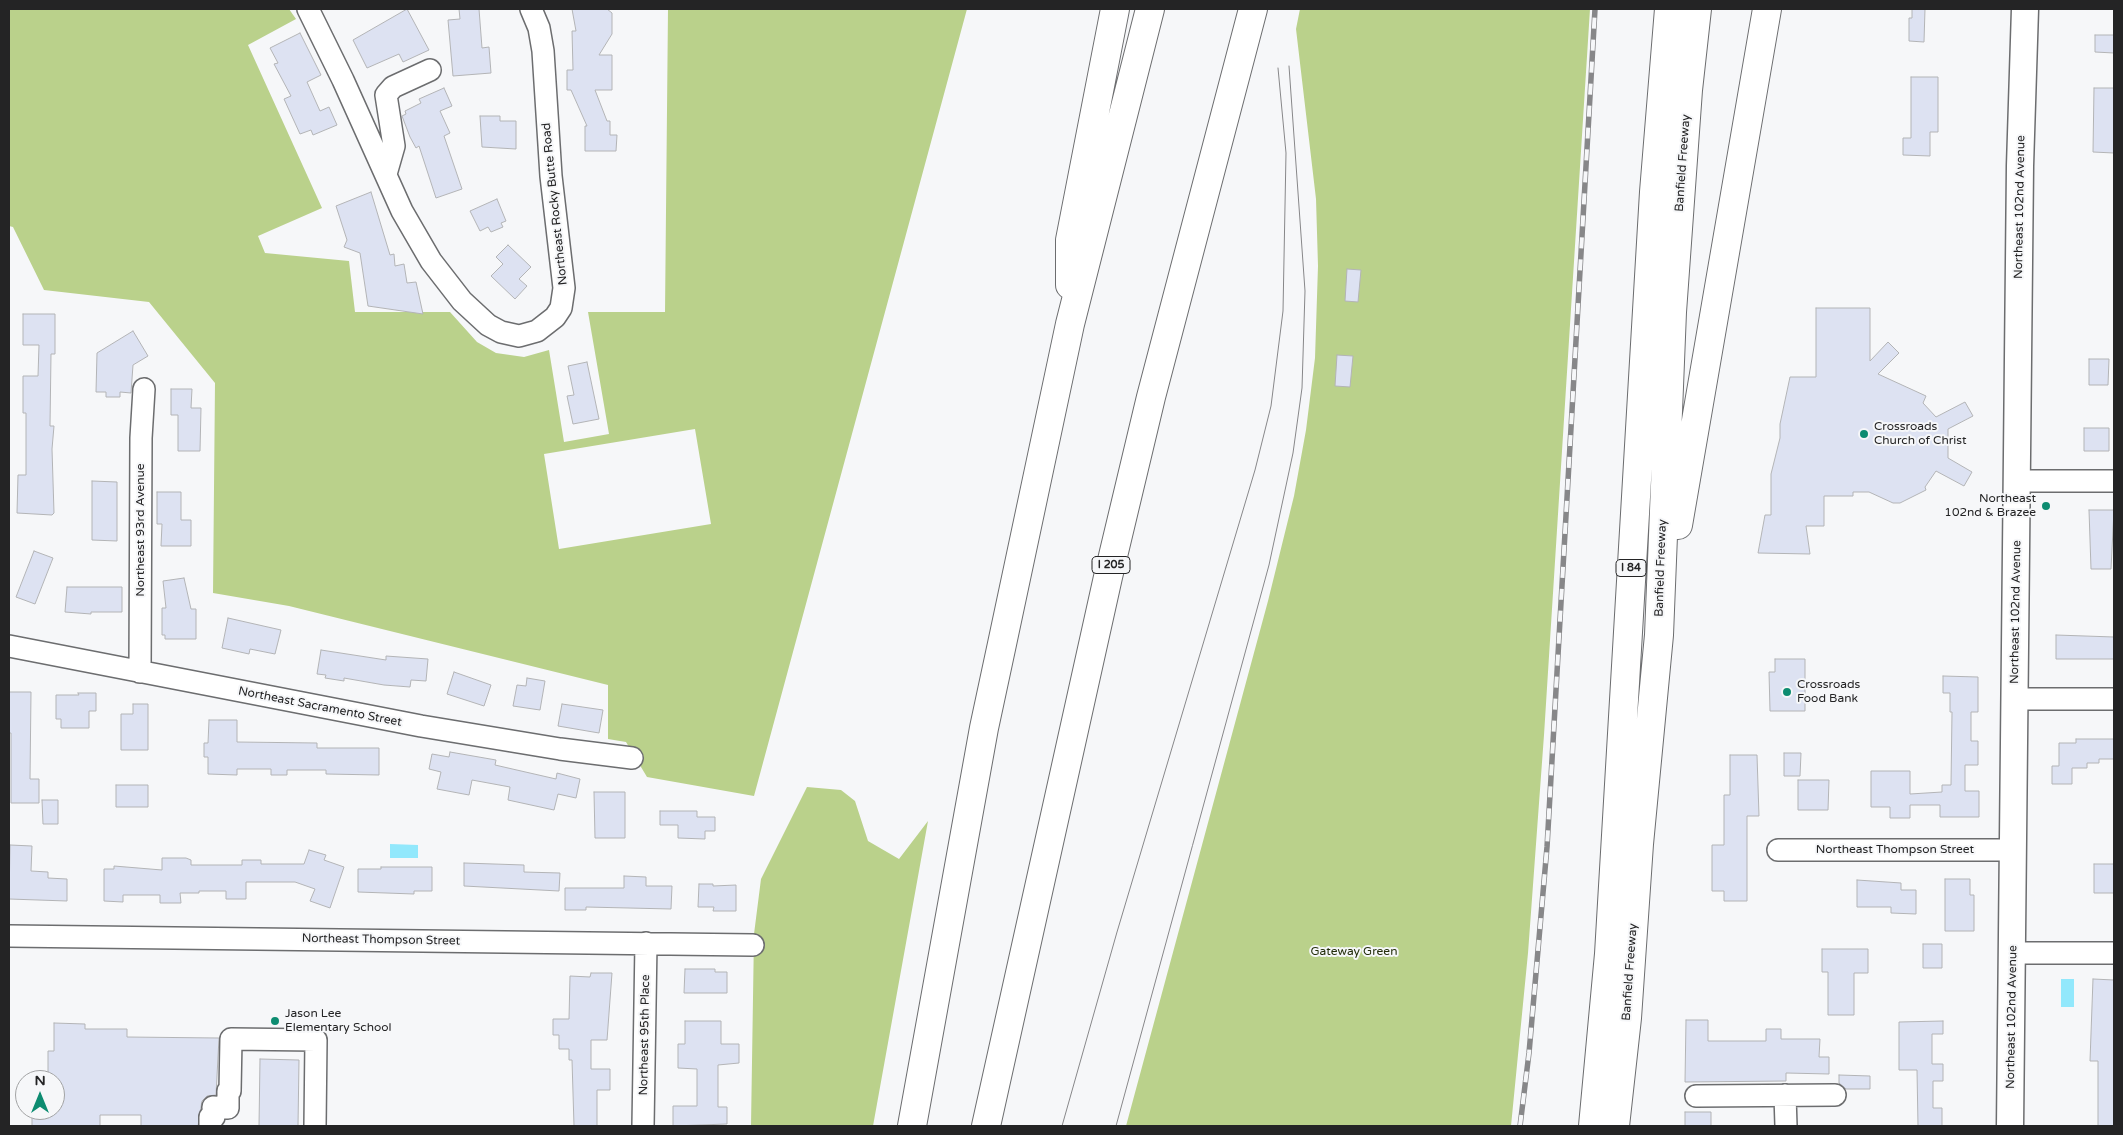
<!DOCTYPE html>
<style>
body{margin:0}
#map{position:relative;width:2123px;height:1135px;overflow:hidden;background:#f6f7f9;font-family:"Varela Round",sans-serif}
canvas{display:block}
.frame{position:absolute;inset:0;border:10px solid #242425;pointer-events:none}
.north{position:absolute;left:15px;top:1070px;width:50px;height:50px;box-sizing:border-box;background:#f6f7f9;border:1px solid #a2a3a4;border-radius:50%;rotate:0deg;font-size:14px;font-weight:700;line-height:20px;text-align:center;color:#242425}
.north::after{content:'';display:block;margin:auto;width:18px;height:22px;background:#0d8c71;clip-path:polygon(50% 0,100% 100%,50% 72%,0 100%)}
</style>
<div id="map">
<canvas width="2123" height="1135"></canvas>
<div class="frame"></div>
<div class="north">N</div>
</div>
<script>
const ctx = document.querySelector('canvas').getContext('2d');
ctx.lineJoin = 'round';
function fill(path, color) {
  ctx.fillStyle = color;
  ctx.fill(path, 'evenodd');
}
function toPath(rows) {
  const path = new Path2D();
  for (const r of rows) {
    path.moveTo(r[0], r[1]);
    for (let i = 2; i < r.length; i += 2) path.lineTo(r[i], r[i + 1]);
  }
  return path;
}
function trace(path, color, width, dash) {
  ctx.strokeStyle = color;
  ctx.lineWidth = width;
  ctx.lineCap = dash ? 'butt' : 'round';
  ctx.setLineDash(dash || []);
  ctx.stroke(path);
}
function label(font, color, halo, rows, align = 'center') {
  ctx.font = font + ' "Varela Round",sans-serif';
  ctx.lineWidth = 4;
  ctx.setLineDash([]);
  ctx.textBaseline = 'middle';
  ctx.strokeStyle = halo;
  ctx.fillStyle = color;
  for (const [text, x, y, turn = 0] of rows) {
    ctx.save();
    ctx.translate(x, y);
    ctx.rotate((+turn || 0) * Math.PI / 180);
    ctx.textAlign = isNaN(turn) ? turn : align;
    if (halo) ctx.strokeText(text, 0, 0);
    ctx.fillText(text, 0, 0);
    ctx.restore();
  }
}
const green = toPath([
 [9,9,289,9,296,19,248,45,322,208,258,236,265,253,349,261,355,312,450,312,477,342,496,353,524,357,549,350,564,442,609,434,588,312,665,312,668,9,967,9,754,796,647,777,626,742,608,739,608,685,289,606,213,593,215,383,149,302,44,290,13,227,9,226],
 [695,429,711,524,559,549,544,454],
 [1300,9,1590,9,1544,735,1528,953,1511,1126,1126,1126,1268,601,1294,496,1306,430,1315,358,1318,266,1316,199,1296,29],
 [807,787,841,790,855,801,868,841,899,859,928,821,873,1126,751,1126,754,934,761,879]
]);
const water = toPath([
 [390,844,418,845,418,858,390,858],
 [2061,979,2074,979,2074,1007,2061,1007]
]);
const building = toPath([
 [407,9,429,50,403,62,399,54,367,68,353,40,407,9],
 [459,9,479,9,482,48,489,47,491,73,453,76,448,20,460,19,459,9],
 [572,9,607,9,612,13,612,34,599,55,612,55,612,90,595,90,607,121,610,121,610,135,617,135,616,151,585,151,585,126,587,126,571,90,567,90,567,70,573,70,572,31,576,31,572,9],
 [1912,9,1925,9,1924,42,1909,41,1909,18,1912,18,1912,9],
 [300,33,321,75,307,82,320,111,329,107,337,125,313,135,311,130,300,134,284,99,291,96,274,64,278,63,270,48,300,33],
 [2095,35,2114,35,2114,53,2095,52,2095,35],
 [1911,77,1938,77,1938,132,1930,132,1930,156,1903,155,1903,138,1911,138,1911,77],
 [444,88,452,106,440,111,450,133,444,136,462,189,436,198,419,146,416,148,410,137,402,116,406,114,405,111,421,103,419,99,444,88],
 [2094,88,2114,88,2114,153,2093,152,2094,88],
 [480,116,500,116,500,121,516,121,516,149,482,147,480,116],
 [371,192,390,255,394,254,395,266,404,264,407,283,416,282,423,314,368,306,360,253,344,247,347,240,336,206,371,192],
 [497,199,506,221,501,223,503,227,491,232,488,227,480,231,470,211,497,199],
 [508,245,531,267,519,279,527,286,515,299,491,276,503,264,496,257,508,245],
 [1347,269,1361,270,1358,302,1345,301,1347,269],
 [1816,308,1870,308,1870,361,1888,342,1899,353,1878,374,1926,396,1923,403,1936,417,1965,402,1973,416,1948,429,1948,458,1972,472,1964,486,1936,471,1925,487,1926,490,1900,503,1893,503,1869,492,1853,492,1853,496,1824,496,1824,526,1806,526,1810,554,1758,553,1765,515,1771,515,1771,474,1780,438,1780,424,1790,377,1816,377,1816,308],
 [23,314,55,314,55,354,51,354,50,426,54,426,52,449,54,513,52,515,17,513,18,475,26,475,26,413,23,413,23,376,38,376,39,345,23,345,23,314],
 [133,331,148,356,133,365,131,393,120,392,120,397,106,397,106,392,96,392,97,353,133,331],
 [1337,355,1353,356,1350,387,1335,386,1337,355],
 [2089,359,2109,359,2108,385,2089,385,2089,359],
 [587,362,599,419,573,424,567,396,574,395,568,366,587,362],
 [171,389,192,389,191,408,201,408,200,451,178,451,178,415,171,415,171,389],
 [2084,428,2109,428,2109,451,2084,451,2084,428],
 [92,481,117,482,117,541,92,540,92,481],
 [157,492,181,492,181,520,191,520,191,546,161,546,162,524,157,524,157,492],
 [2089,510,2114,510,2111,569,2091,569,2089,510],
 [34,551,53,558,35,604,16,597,34,551],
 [184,578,191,609,196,609,196,639,165,639,165,635,162,635,162,608,166,608,163,581,184,578],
 [67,587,122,587,122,612,91,612,91,614,65,612,67,587],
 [228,618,281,630,275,654,250,649,249,654,222,648,228,618],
 [2056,635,2114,637,2114,659,2056,659,2056,635],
 [321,650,386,660,386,656,428,659,426,681,411,680,410,687,384,685,344,678,344,681,325,678,326,675,317,674,321,650],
 [1775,659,1805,659,1805,711,1770,711,1769,672,1775,672,1775,659],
 [454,672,491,685,484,706,447,694,454,672],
 [1943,676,1978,677,1978,712,1971,712,1971,741,1978,741,1978,765,1965,765,1965,791,1979,791,1979,817,1940,817,1940,805,1910,805,1910,818,1890,818,1890,807,1871,807,1871,771,1910,771,1910,794,1942,792,1942,785,1951,785,1952,712,1950,712,1950,693,1943,693,1943,676],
 [527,678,545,681,540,710,513,706,517,685,526,686,527,678],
 [9,692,31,692,30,779,39,779,39,803,11,803,11,733,9,733,9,692],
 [78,693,96,693,96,711,89,711,89,728,61,728,61,719,56,719,56,695,79,695,78,693],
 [133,704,148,704,148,750,121,750,121,714,133,714,133,704],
 [562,704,603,710,599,733,558,726,562,704],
 [209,720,237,720,237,742,317,743,317,748,379,748,379,775,326,774,326,770,287,770,287,775,271,775,271,769,237,769,237,775,208,774,208,757,204,757,204,743,208,743,209,720],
 [2076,739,2114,739,2114,759,2099,759,2099,763,2087,763,2087,768,2072,768,2072,784,2052,784,2052,766,2059,766,2059,743,2076,743,2076,739],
 [450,752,496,760,495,765,556,779,557,773,580,779,576,798,558,794,554,810,508,800,510,787,472,780,469,795,437,789,441,772,429,769,432,754,449,757,450,752],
 [1784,753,1801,753,1800,776,1784,776,1784,753],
 [1730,755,1757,755,1759,816,1747,816,1747,901,1724,901,1724,891,1712,891,1712,845,1724,845,1724,795,1730,795,1730,755],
 [1798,780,1829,780,1828,810,1798,810,1798,780],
 [116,785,148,785,148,807,116,807,116,785],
 [594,792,625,792,625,838,595,838,594,792],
 [42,800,58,800,58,824,43,824,42,800],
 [660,811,697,811,697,817,715,817,715,831,705,831,705,839,678,838,678,825,660,825,660,811],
 [10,845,32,846,31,871,48,872,48,878,67,879,67,901,9,899,10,845],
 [309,850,326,855,324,860,344,867,330,908,310,901,315,889,295,882,246,882,246,899,226,899,226,891,199,891,199,893,180,893,181,903,160,903,160,895,123,895,123,902,104,901,104,869,114,869,114,866,162,870,162,858,186,858,191,860,191,865,242,865,242,860,261,860,261,864,304,864,309,850],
 [464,863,524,865,524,872,560,873,559,891,464,886,464,863],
 [2094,864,2114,864,2114,893,2094,893,2094,864],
 [381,867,432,867,432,891,414,891,414,894,358,892,358,869,381,869,381,867],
 [624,876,646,877,646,886,672,886,671,909,586,907,586,910,565,910,565,888,624,888,624,876],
 [1945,879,1970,879,1970,895,1974,895,1974,931,1945,931,1945,879],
 [1857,880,1901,883,1901,890,1916,890,1916,914,1891,913,1891,907,1857,907,1857,880],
 [699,884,713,884,713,886,736,885,736,911,713,911,714,907,698,907,699,884],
 [1923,944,1942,944,1942,968,1923,968,1923,944],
 [1822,949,1868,949,1868,973,1854,973,1854,1015,1828,1015,1828,972,1822,972,1822,949],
 [685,969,715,969,715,972,727,972,727,993,684,993,685,969],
 [591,973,612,973,607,1040,591,1040,591,1069,610,1069,610,1090,597,1090,597,1126,574,1126,572,1060,569,1060,569,1049,559,1049,559,1035,553,1035,553,1019,569,1019,570,976,590,977,591,973],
 [2093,979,2114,980,2114,1126,2098,1126,2098,1061,2090,1061,2093,979],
 [1686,1020,1708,1020,1708,1041,1766,1041,1766,1029,1781,1029,1781,1039,1820,1039,1819,1057,1829,1057,1829,1074,1786,1073,1786,1081,1685,1082,1686,1020],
 [685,1021,721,1021,721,1044,739,1044,739,1063,718,1065,718,1107,727,1107,727,1124,673,1126,673,1106,697,1106,697,1069,678,1068,678,1044,685,1044,685,1021],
 [1943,1021,1943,1034,1932,1034,1932,1064,1943,1064,1943,1081,1933,1081,1933,1108,1942,1108,1942,1126,1918,1126,1917,1070,1899,1070,1899,1022,1943,1021],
 [54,1023,85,1024,85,1029,127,1029,127,1037,219,1038,216,1095,207,1096,202,1101,198,1126,141,1126,141,1115,100,1115,100,1126,32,1126,32,1110,55,1110,55,1080,48,1080,48,1051,54,1051,54,1023],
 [260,1059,299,1060,298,1126,259,1126,260,1059],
 [1839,1075,1870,1076,1870,1089,1846,1089,1839,1083,1839,1075],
 [1685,1112,1711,1112,1711,1126,1685,1126,1685,1112]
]);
const minor = toPath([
 [308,9,343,80,402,211,431,261,462,301,488,325,501,332,519,336,537,331,555,317,561,308,564,288,551,176,543,51,539,28,531,9],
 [386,174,394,146,386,95,393,87,430,70],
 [2017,481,2114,481],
 [9,646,421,726,560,749,632,758],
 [140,672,141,438,144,389],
 [2015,699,2114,699],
 [1778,850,2013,850],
 [9,936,753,945],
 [2012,953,2114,953],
 [1785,1095,1786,1126],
 [1696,1096,1835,1095],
 [210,1126,210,1117,214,1117,213,1107,228,1108,228,1091,230,1091,231,1039,316,1040,315,1126],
 [643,1126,646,943]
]);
const major = toPath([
 [2010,1126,2020,166,2025,9]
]);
const highway = toPath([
 [1070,285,1070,240,1115,9],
 [1678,525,1767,9],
 [912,1126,984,728,1002,644,1070,324,1150,9],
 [986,1126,1108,577,1151,397,1253,9],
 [1593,1126,1609,954,1654,192,1669,9],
 [1615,1126,1627,1018,1639,844,1659,635,1672,312,1688,90,1697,9]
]);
const tram = toPath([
 [1062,1126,1117,932,1255,470,1271,406,1283,311,1286,153,1278,68],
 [1116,1126,1269,565,1293,453,1302,388,1305,291,1289,66]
]);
const rail = toPath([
 [1520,1126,1529,1053,1547,847,1595,9]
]);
const markers = [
 [1864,434,5,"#0d8c71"],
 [2046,506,5,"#0d8c71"],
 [1787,692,5,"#0d8c71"],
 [275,1021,5,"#0d8c71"]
];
const shields = [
 [1111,565,38],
 [1631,568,30]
];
const shieldNames = [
 ["I 205",1111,565],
 ["I 84",1631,568]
];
const streetNames = [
 ["Banfield Freeway",1683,163,-86],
 ["Northeast Rocky Butte Road",555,204,-96],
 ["Northeast 102nd Avenue",2020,207,-89],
 ["Northeast 93rd Avenue",141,530,-90],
 ["Banfield Freeway",1661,568,-88],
 ["Northeast 102nd Avenue",2016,612,-89],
 ["Northeast Sacramento Street",320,707,11],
 ["Northeast Thompson Street",1895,850],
 ["Northeast Thompson Street",381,940,1],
 ["Banfield Freeway",1630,972,-86],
 ["Northeast 102nd Avenue",2012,1017,-89],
 ["Northeast 95th Place",645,1035,-89]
];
const poiNames = [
 ["Crossroads",1874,427],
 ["Church of Christ",1874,441],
 ["Northeast",2036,499,"right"],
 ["102nd & Brazee",2036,513,"right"],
 ["Crossroads",1797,685],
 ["Food Bank",1797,699],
 ["Jason Lee",285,1014],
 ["Elementary School",285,1028]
];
const parkNames = [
 ["Gateway Green",1354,952]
];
fill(green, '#bad18b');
fill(water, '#92e8fc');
fill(building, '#dde2f2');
trace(building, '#b3b4b6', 1);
trace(minor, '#6c6d6f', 24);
trace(major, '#6c6d6f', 29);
trace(highway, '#6c6d6f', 30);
trace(minor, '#fff', 21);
trace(major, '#fff', 26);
trace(highway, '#fff', 28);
trace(tram, '#878789', 1);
trace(rail, '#878789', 5.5);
trace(rail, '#f6f7f9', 4, [11]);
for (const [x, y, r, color] of markers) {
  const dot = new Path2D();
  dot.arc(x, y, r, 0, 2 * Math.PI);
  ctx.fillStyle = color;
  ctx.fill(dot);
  trace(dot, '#f6f7f9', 2);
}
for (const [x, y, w] of shields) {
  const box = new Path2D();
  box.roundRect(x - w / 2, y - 8.5, w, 17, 4);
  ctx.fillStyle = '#f6f7f9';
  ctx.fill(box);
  trace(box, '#242425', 1);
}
label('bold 11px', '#242425', null, shieldNames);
label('12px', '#242425', '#f6f7f9', streetNames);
label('12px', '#242425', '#f6f7f9', poiNames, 'left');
label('12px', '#242e0b', '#f6f7f9', parkNames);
</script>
